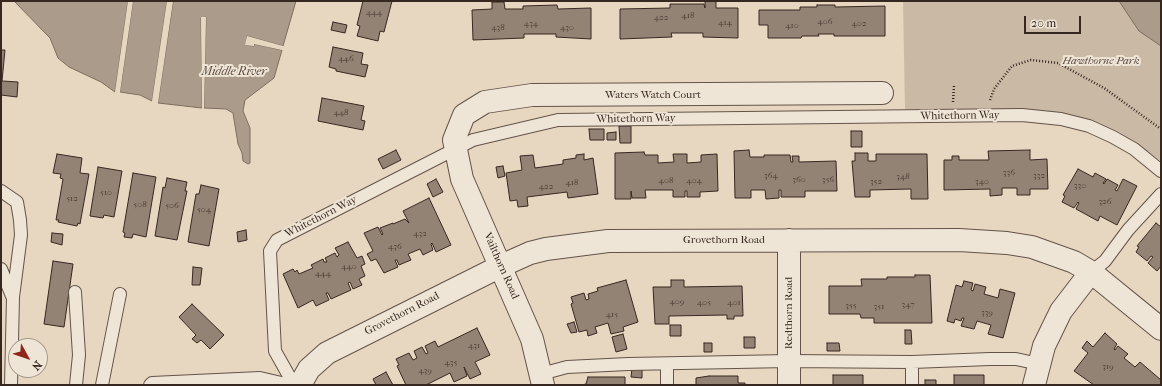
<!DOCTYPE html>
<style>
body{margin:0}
#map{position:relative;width:1162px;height:386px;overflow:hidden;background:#e7d7c0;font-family:"IM FELL French Canon",serif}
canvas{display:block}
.frame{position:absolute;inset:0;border:2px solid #372721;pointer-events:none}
.north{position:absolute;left:8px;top:338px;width:40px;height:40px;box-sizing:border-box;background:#efe5d6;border:1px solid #a5998e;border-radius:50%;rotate:130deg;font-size:11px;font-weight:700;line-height:16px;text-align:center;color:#372721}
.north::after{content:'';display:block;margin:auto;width:14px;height:18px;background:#8f2418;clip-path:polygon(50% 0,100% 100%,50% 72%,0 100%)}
.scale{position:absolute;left:1024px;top:16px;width:57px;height:18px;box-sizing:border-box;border:2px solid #372721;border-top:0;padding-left:5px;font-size:12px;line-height:14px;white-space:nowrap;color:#372721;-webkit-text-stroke:3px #efe5d6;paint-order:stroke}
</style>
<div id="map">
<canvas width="1162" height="386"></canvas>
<div class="frame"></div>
<div class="north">N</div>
<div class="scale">20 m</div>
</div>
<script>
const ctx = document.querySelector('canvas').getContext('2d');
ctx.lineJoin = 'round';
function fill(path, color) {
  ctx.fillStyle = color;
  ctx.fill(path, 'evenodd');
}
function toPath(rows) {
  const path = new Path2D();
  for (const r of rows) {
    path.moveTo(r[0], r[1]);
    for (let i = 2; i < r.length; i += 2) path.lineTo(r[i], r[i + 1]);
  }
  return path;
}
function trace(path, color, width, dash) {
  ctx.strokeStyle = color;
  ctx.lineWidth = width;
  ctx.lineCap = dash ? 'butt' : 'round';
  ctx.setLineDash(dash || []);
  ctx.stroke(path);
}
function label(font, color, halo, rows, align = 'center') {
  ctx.font = font + ' "IM FELL French Canon",serif';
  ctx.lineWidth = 4;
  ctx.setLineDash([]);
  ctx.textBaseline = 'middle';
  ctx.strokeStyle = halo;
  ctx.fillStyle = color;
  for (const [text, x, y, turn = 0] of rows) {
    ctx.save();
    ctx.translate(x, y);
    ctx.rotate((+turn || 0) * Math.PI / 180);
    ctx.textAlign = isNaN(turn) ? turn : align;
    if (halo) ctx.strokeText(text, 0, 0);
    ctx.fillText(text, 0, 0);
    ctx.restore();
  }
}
const green = toPath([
 [903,1,1161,1,1161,161,1119,132,1073,115,1041,110,905,109]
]);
const water = toPath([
 [14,1,128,1,115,92,101,82,69,67,58,58,50,38,14,1],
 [133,1,167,1,152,101,140,95,120,92,133,1],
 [169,1,296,1,283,46,247,36,246,45,254,46,254,44,282,50,274,78,245,100,243,111,250,128,250,163,248,164,243,161,242,153,238,144,233,113,226,109,204,108,206,17,201,18,202,108,158,103,173,2,169,1],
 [1119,1,1161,1,1161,46,1139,31,1119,1]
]);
const pier = toPath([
 [128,1,130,1,117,92,115,92],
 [131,1,133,1,120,92,118,92],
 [167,1,173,1,158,103,156,102,171,3,154,101,152,101],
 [201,17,206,17,204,108,202,108],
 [247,36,283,46,283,48,249,38,248,43,254,42,283,48,282,50,254,44,254,46,245,45]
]);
const building = toPath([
 [363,1,392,1,384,32,380,31,378,41,357,36,360,26,357,25,363,1],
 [705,1,716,1,716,8,738,8,738,38,703,37,703,33,671,33,672,37,620,39,620,9,670,8,670,4,704,4,705,8,705,1],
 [492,2,504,2,505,9,523,9,523,6,557,5,558,9,591,8,591,39,556,37,556,34,524,34,524,38,473,40,472,10,492,9,492,2],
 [817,5,835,5,835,7,885,6,885,36,834,36,834,34,818,34,819,36,802,36,801,38,768,38,768,25,759,25,759,10,800,10,800,7,817,7,817,5],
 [333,22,347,25,345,33,331,30,333,22],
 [333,47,363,53,361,64,368,65,365,77,336,71,336,69,329,67,333,47],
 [1,50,5,50,2,81,18,82,17,97,1,95,1,50],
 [322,98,364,106,361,120,365,121,363,130,318,121,322,98],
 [619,126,631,126,631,143,620,143,619,126],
 [589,129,604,129,604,140,590,140,589,129],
 [851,131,862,131,862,147,851,147,851,131],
 [616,132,616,140,607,140,607,133,616,132],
 [396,150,401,160,383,169,378,159,396,150],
 [749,150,750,157,764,157,764,155,790,155,791,162,793,162,792,156,799,156,799,162,836,161,837,191,805,191,805,197,781,197,781,190,779,190,779,198,766,199,765,190,751,190,751,198,735,198,734,151,749,150],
 [1030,150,1030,160,1047,159,1048,189,1030,189,1030,195,1017,195,1017,188,1002,188,1002,195,990,196,990,189,944,190,944,160,952,160,952,156,959,156,959,160,989,160,988,151,1030,150],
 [644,152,645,155,658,155,658,163,674,162,673,154,687,154,687,163,701,162,701,155,717,154,718,191,700,192,700,197,687,197,687,191,685,191,685,197,673,197,673,190,645,190,646,198,632,198,631,191,631,199,615,199,615,153,644,152],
 [855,153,868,153,868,161,876,161,876,154,927,154,928,199,911,199,911,189,870,190,870,197,855,197,852,161,855,161,855,153],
 [57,154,82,158,80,173,89,174,80,224,78,223,77,226,58,222,59,220,56,220,63,179,60,178,61,174,53,173,57,154],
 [584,154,584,160,593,158,598,194,568,198,567,192,527,197,528,206,518,207,517,200,510,201,506,173,522,170,520,156,533,155,535,168,563,164,563,160,576,158,576,155,584,154],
 [503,166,505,176,498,178,496,167,503,166],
 [98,167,122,171,114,217,104,215,103,218,90,216,98,167],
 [1078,169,1093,177,1095,173,1106,179,1103,183,1104,184,1107,179,1118,185,1115,190,1117,191,1123,179,1137,186,1117,225,1100,216,1098,221,1076,209,1079,203,1078,202,1074,208,1062,202,1065,196,1063,195,1078,169],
 [133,173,156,177,146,237,133,234,132,238,124,237,125,233,123,232,133,173],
 [167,178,187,182,185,191,187,191,177,240,155,236,163,187,165,188,167,178],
 [436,179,443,192,433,197,427,184,436,179],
 [201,185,219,189,209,246,188,242,196,194,199,194,201,185],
 [429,198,451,245,436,252,432,243,431,244,433,250,423,255,420,249,408,254,411,260,399,265,397,260,395,260,398,267,384,273,376,259,371,261,367,254,373,251,364,233,378,227,382,235,383,234,380,228,393,223,393,224,405,219,409,223,403,211,429,198],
 [1156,223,1161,227,1161,266,1157,271,1148,263,1153,257,1151,256,1147,261,1136,252,1139,247,1137,246,1156,223],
 [246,230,247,240,238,242,237,232,246,230],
 [52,233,63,234,62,245,51,242,52,233],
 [348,242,357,258,362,256,365,264,361,266,365,276,359,279,362,285,353,289,350,282,348,283,351,290,331,299,328,293,326,293,329,300,316,306,313,300,298,308,283,274,293,269,295,272,297,270,299,274,313,268,311,265,323,259,324,262,327,262,325,258,335,253,337,257,339,255,335,248,348,242],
 [53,261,73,264,64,327,44,324,53,261],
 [193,267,202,268,200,285,192,285,193,267],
 [915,275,930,275,932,323,874,323,874,318,861,318,860,314,829,314,829,286,862,286,861,279,887,279,887,277,915,277,915,275],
 [626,280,638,322,623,327,624,331,611,334,608,323,595,327,597,333,588,336,587,330,579,332,571,304,573,303,571,297,584,293,586,300,589,299,588,294,598,291,597,288,626,280],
 [671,280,684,280,684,287,742,286,743,316,734,316,734,319,727,319,727,315,669,316,669,324,655,324,653,287,671,287,671,280],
 [964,281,973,283,971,290,973,291,975,284,986,287,984,294,998,298,1000,289,1015,293,1003,338,988,334,991,325,977,321,974,329,961,326,964,318,962,318,961,321,955,319,954,323,947,321,956,285,962,287,964,281],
 [192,304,224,335,210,349,201,340,197,343,192,339,196,335,179,317,192,304],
 [574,322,577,332,571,333,567,324,574,322],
 [670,325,681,325,681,336,670,336,670,325],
 [477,328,490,355,475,362,481,374,470,379,464,367,467,376,454,382,450,373,426,385,406,385,397,366,399,365,396,359,409,353,413,360,417,358,414,351,422,347,426,354,428,353,425,346,435,341,438,347,477,328],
 [905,330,911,330,912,344,905,344,905,330],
 [1105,333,1117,344,1114,349,1115,350,1118,346,1128,354,1124,358,1135,367,1140,362,1161,380,1161,385,1094,385,1074,371,1088,353,1082,348,1087,341,1093,347,1105,333],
 [623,334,627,349,616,352,612,337,623,334],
 [744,337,755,337,755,348,744,348,744,337],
 [704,343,712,343,712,352,704,352,704,343],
 [827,343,839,343,840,351,827,351,827,343],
 [632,368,642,368,642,378,631,377,632,368],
 [386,372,393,385,376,385,373,379,386,372],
 [833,375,863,375,863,385,867,385,833,385,833,375],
 [954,375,984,375,984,385,954,385,954,375],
 [709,376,738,376,738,383,745,383,745,385,696,385,696,378,709,376],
 [588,377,625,377,625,385,582,385,586,384,588,377],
 [925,380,936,380,936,385,925,385,925,380]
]);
const path = toPath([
 [990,100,994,89,1012,66,1031,60,1058,63,1104,88,1161,129],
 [953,102,954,86]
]);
const service = toPath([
 [1,191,17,202,20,220,21,235,13,297,11,385],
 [1,269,12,296],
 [1091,272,1105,261,1128,230,1161,194],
 [75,292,79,355,76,385],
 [912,362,912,385],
 [541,374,567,367,628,364,789,361,912,362,990,359,1016,359,1039,364],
 [102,385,120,294],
 [150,385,152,383,260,378,290,385],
 [297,385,289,376,275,351,270,251,277,240,473,140,558,120,1022,115,1061,119,1089,126,1113,137,1134,149,1161,171],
 [667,385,667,365]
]);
const minor = toPath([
 [789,240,789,385],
 [300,385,309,369,327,353,501,266,530,253,546,249,608,241,959,240,1007,243,1032,247,1074,262,1091,272,1161,329],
 [543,385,532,339,462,179,454,140,464,115,485,102,532,95,882,93],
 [1034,385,1044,346,1061,311,1091,272]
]);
const numberNames = [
 ["444",374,13],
 ["418",688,16],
 ["422",661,18],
 ["406",825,22],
 ["414",725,23],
 ["434",531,24],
 ["402",859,24],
 ["410",792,26],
 ["438",498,28],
 ["430",567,28],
 ["446",346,59],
 ["448",341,113],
 ["336",1009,173],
 ["364",771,176],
 ["332",1039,176],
 ["348",903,177],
 ["360",799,180],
 ["356",828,180],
 ["408",666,181],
 ["404",694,181],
 ["352",876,182],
 ["340",982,182],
 ["418",572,183],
 ["330",1080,186],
 ["422",546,187],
 ["510",106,193],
 ["512",72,199],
 ["326",1105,202],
 ["508",140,205],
 ["506",172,206],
 ["504",204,210],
 ["432",420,234],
 ["436",395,247],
 ["440",349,267],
 ["444",323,274],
 ["409",677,302],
 ["405",704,303],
 ["401",734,303],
 ["347",908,305],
 ["355",851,306],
 ["351",879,307],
 ["339",987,313],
 ["415",612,315],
 ["431",474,346],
 ["435",451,363],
 ["319",1108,367],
 ["439",425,371]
];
const parkNames = [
 ["Hawthorne Park",1101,61]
];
const streetNames = [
 ["Waters Watch Court",653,95],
 ["Whitethorn Way",960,116,-1],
 ["Whitethorn Way",636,119,-1],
 ["Whitethorn Way",321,217,-27],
 ["Grovethorn Road",724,240],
 ["Vailthorn Road",501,266,66],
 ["Redthorn Road",789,313,-90],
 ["Grovethorn Road",402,314,-27]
];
const waterNames = [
 ["Middle River",234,72]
];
fill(green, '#c9b9a5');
fill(water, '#ab9b8a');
trace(water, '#7d6d60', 1);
fill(pier, '#e7d7c0');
fill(building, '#938374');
trace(building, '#372721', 1);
trace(service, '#635349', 14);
trace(minor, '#635349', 24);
trace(path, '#372721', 2.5, [1, 2]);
trace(service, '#efe5d6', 12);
trace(minor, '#efe5d6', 22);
label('9px', '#4e3e36', null, numberNames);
label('italic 11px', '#5c4c42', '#efe5d6', parkNames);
label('11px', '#372721', '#efe5d6', streetNames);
label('italic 12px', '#5a4a40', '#efe5d6', waterNames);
</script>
